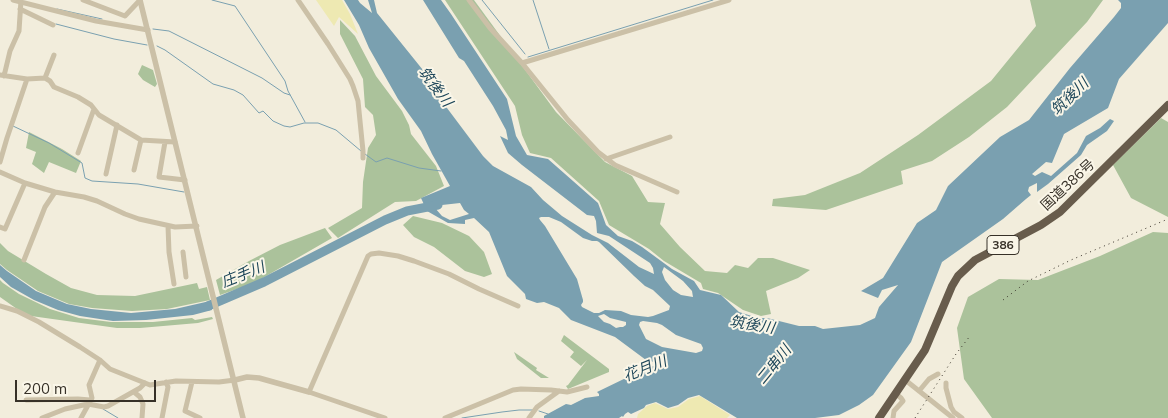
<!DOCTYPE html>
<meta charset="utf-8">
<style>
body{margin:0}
#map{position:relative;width:1168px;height:418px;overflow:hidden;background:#f2eddc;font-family:Mulish,sans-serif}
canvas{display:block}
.scale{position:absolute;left:15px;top:380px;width:141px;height:22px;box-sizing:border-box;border:2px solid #373128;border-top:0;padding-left:6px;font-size:15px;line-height:18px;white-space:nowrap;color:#373128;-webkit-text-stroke:4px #faf6e8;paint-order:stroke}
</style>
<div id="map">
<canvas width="1168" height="418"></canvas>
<div class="scale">200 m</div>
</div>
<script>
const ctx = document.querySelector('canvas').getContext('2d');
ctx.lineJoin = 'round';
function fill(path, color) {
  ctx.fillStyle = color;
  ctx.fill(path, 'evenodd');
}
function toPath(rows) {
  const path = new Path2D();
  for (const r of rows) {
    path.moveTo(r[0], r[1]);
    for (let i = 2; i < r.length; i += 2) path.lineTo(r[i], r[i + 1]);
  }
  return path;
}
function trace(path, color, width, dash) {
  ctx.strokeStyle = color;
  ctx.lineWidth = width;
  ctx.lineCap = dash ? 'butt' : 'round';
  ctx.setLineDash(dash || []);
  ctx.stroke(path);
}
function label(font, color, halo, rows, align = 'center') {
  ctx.font = font + ' Mulish,"Noto Sans JP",sans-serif';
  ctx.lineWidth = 4;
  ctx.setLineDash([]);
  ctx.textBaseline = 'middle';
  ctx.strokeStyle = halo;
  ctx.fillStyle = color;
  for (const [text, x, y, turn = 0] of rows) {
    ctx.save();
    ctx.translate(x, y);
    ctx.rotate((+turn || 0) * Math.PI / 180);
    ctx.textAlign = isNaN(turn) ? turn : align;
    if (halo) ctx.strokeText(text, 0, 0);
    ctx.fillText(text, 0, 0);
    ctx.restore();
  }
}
const green = toPath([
 [445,0,474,0,556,112,605,162,632,176,648,202,665,203,660,224,680,247,705,271,727,273,735,265,748,268,758,258,773,258,810,270,798,278,766,291,771,314,761,316,743,310,718,293,703,289,701,283,664,261,649,249,609,225,599,201,551,158,530,153,522,135,515,106],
 [1030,0,1103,0,1087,22,1007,107,969,137,932,161,901,171,903,184,826,210,772,206,773,199,805,195,860,173,918,135,991,81,1036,26],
 [340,20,355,36,376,76,402,111,409,125,411,134,436,166,444,186,416,201,395,202,338,238,328,228,362,208,363,182,368,148,376,135,373,115,365,107,363,79,340,34],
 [142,65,153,70,157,84,155,87,143,80,138,74],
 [1161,118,1168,122,1168,217,1131,198,1113,165],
 [29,132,62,149,81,161,76,173,49,162,44,173,32,164,36,152,26,148],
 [413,216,442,223,469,236,484,252,492,274,484,277,465,271,434,247,414,237,403,225],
 [325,228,332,238,254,283,220,295,216,280,249,261,280,245],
 [1153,232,1168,233,1168,418,992,418,964,379,957,328,968,297,999,279,1038,280,1100,256],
 [0,243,8,251,46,274,71,288,97,295,135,296,197,283,199,289,207,287,210,300,167,309,132,311,92,308,69,304,38,291,7,270,0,264],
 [0,280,3,283,19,294,50,309,79,318,111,322,153,322,192,318,195,320,212,317,213,319,198,323,140,328,117,328,31,316,17,309,0,297],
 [564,335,609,369,609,372,568,389,566,386,568,385,587,360,581,366,570,357,574,352,561,341],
 [514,352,537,368,536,370,549,378,541,378,517,359]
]);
const sand = toPath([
 [316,0,342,0,350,14,358,34,339,17,334,26],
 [700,396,730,415,727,418,637,418,638,414,647,406,655,403,668,409,678,407,689,399]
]);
const water = toPath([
 [344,0,358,0,360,3,372,13,368,0,374,0,377,13,435,85,439,100,444,104,483,156,493,166,531,187,543,200,562,216,592,235,608,243,639,267,654,274,653,268,650,263,609,236,597,233,596,221,594,216,587,215,522,165,508,153,500,136,508,140,506,130,493,106,464,61,459,58,423,0,441,0,451,14,507,99,516,136,527,155,548,159,598,203,606,225,618,236,632,241,642,247,672,269,694,281,700,290,721,295,739,312,758,318,767,318,799,326,815,326,823,329,860,325,875,318,879,307,898,285,882,290,878,298,861,291,883,278,917,223,936,210,948,186,1000,137,1029,120,1070,68,1114,17,1121,8,1121,3,1118,0,1168,0,1168,23,1119,79,1108,108,1064,134,1052,163,1046,162,1032,174,1035,176,1042,172,1051,176,1077,153,1086,136,1100,128,1110,119,1114,121,1107,131,1087,145,1081,155,1048,184,1037,192,1037,183,1029,187,1028,191,1031,195,1026,199,1003,219,942,262,911,342,873,395,859,405,839,415,815,418,737,418,699,395,688,398,678,405,668,408,656,402,646,405,644,408,631,414,628,412,625,414,623,417,622,416,619,418,544,418,544,416,566,404,571,405,585,398,599,396,599,394,597,392,630,376,658,364,658,363,646,360,615,337,571,320,559,308,544,302,537,303,526,299,525,294,507,276,489,232,474,218,465,220,465,224,448,223,427,211,421,198,450,186,432,154,421,131,398,99,369,48,359,25],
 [460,203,464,210,469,214,450,220,442,216,435,208,442,205],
 [541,217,549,217,561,222,583,238,592,241,597,241,599,242,634,276,645,286,653,290,670,306,669,310,653,316,648,317,631,315,621,311,605,310,599,313,594,313,582,307,581,305,583,302,583,300,577,279,545,226,540,220,539,218],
 [664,267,683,281,692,291,693,297,681,295,673,290,665,280,662,272],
 [604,314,610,318,626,322,626,325,623,327,620,327,616,328,610,324,604,322,598,316],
 [643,321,657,323,662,325,676,335,701,344,703,348,702,351,696,353,662,347,646,339,639,325,640,322],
 [0,265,7,271,36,291,67,304,91,309,131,313,175,309,210,301,212,310,193,315,146,320,113,321,80,316,58,310,34,300,11,287,0,277]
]);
const stream = toPath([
 [212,0,235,6,285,81,288,91,305,122],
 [482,0,525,54],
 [533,0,549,49],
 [57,9,102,19],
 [56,24,114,39,147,45],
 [153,29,169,31,262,78,284,93,290,95],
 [157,46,165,50,213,84,234,90,243,95,259,113,263,111,273,121,284,126,290,127,304,123,318,123,336,130,361,151],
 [528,57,713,0],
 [13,126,49,143,82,163,85,178,92,181,138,184,184,192],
 [365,154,376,162,387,158,419,168,441,171],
 [103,409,118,418],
 [539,411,548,414],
 [462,418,502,412,519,410,533,410]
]);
const river = toPath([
 [208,306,264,282,385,220,407,211,438,205]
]);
const minor = toPath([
 [13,0,96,21,148,30],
 [83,0,125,16,140,0],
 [298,0,328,44,350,79,353,86,358,101,363,151,363,158],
 [469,0,490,28,522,63,568,120,598,152,615,165,677,192],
 [20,9,53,25],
 [522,63,729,0],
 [0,75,27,79,45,78,50,81,54,87,78,97,91,105,99,115,141,140,175,142],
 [4,76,10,51,19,31,21,0],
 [45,78,54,55],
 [165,142,159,177,185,180],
 [78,153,94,109],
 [606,159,670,137],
 [0,162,7,138,27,79],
 [134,170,141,140],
 [0,172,25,183,55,192,84,197,97,201,125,214,139,219,175,227,197,226],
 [106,174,117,125],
 [168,226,169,252,174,284],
 [0,227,5,229,25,183],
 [183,252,186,277],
 [24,260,45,207,55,192],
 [0,306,17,311,39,322,80,347,100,360,110,369,150,385,176,381,219,382,235,380],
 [904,379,953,418],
 [192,382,185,411,200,418],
 [946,383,946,388,951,407,954,412,962,418],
 [919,391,929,379,938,374],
 [134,392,140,397,143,404,142,418],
 [26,400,78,399,90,400],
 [42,418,65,409,88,404,104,407,108,406,140,388,145,383],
 [81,418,92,398,89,385,100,360],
 [162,418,168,387,166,382],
 [385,418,309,392,368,256,371,254,379,253,398,256,414,261,449,274,479,289,518,306],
 [445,418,513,390,521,389,551,390,567,392,587,387],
 [529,418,537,407,559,391],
 [893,418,894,411,903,401,901,398,895,393]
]);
const tertiary = toPath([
 [140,0,243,418],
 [235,380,247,377,259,378,309,392]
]);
const trunk = toPath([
 [879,418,925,350,952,286,958,276,975,260,1041,225,1060,212,1168,105]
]);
const rail = toPath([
 [1003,300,1028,281,1071,260,1168,219],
 [915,418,956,354,970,336]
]);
const shields = [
 [1003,245,32]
];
const shieldNames = [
 ["386",1003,245]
];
const streetNames = [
 ["国道386号",1068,185,-43]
];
const waterNames = [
 ["筑後川",435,87,53],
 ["筑後川",1070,97,-44],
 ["庄手川",243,275,-22],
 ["筑後川",752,325,9],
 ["二串川",774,365,-51],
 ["花月川",645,369,-22]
];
fill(green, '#abc29b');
fill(sand, '#eee9b2');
fill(water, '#7aa0b0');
trace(stream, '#7aa0b0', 1);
trace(river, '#7aa0b0', 9);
trace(minor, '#cbc0a7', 5);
trace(tertiary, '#cbc0a7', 5.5);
trace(trunk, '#685c4c', 8);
trace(rail, '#373128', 1, [1, 4]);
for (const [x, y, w] of shields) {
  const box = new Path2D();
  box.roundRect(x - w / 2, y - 9.5, w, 19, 4);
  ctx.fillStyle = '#faf6e8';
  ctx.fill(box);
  trace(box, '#373128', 1);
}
label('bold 12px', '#373128', null, shieldNames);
label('14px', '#373128', '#faf6e8', streetNames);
label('italic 15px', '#1d4659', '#faf6e8', waterNames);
</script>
